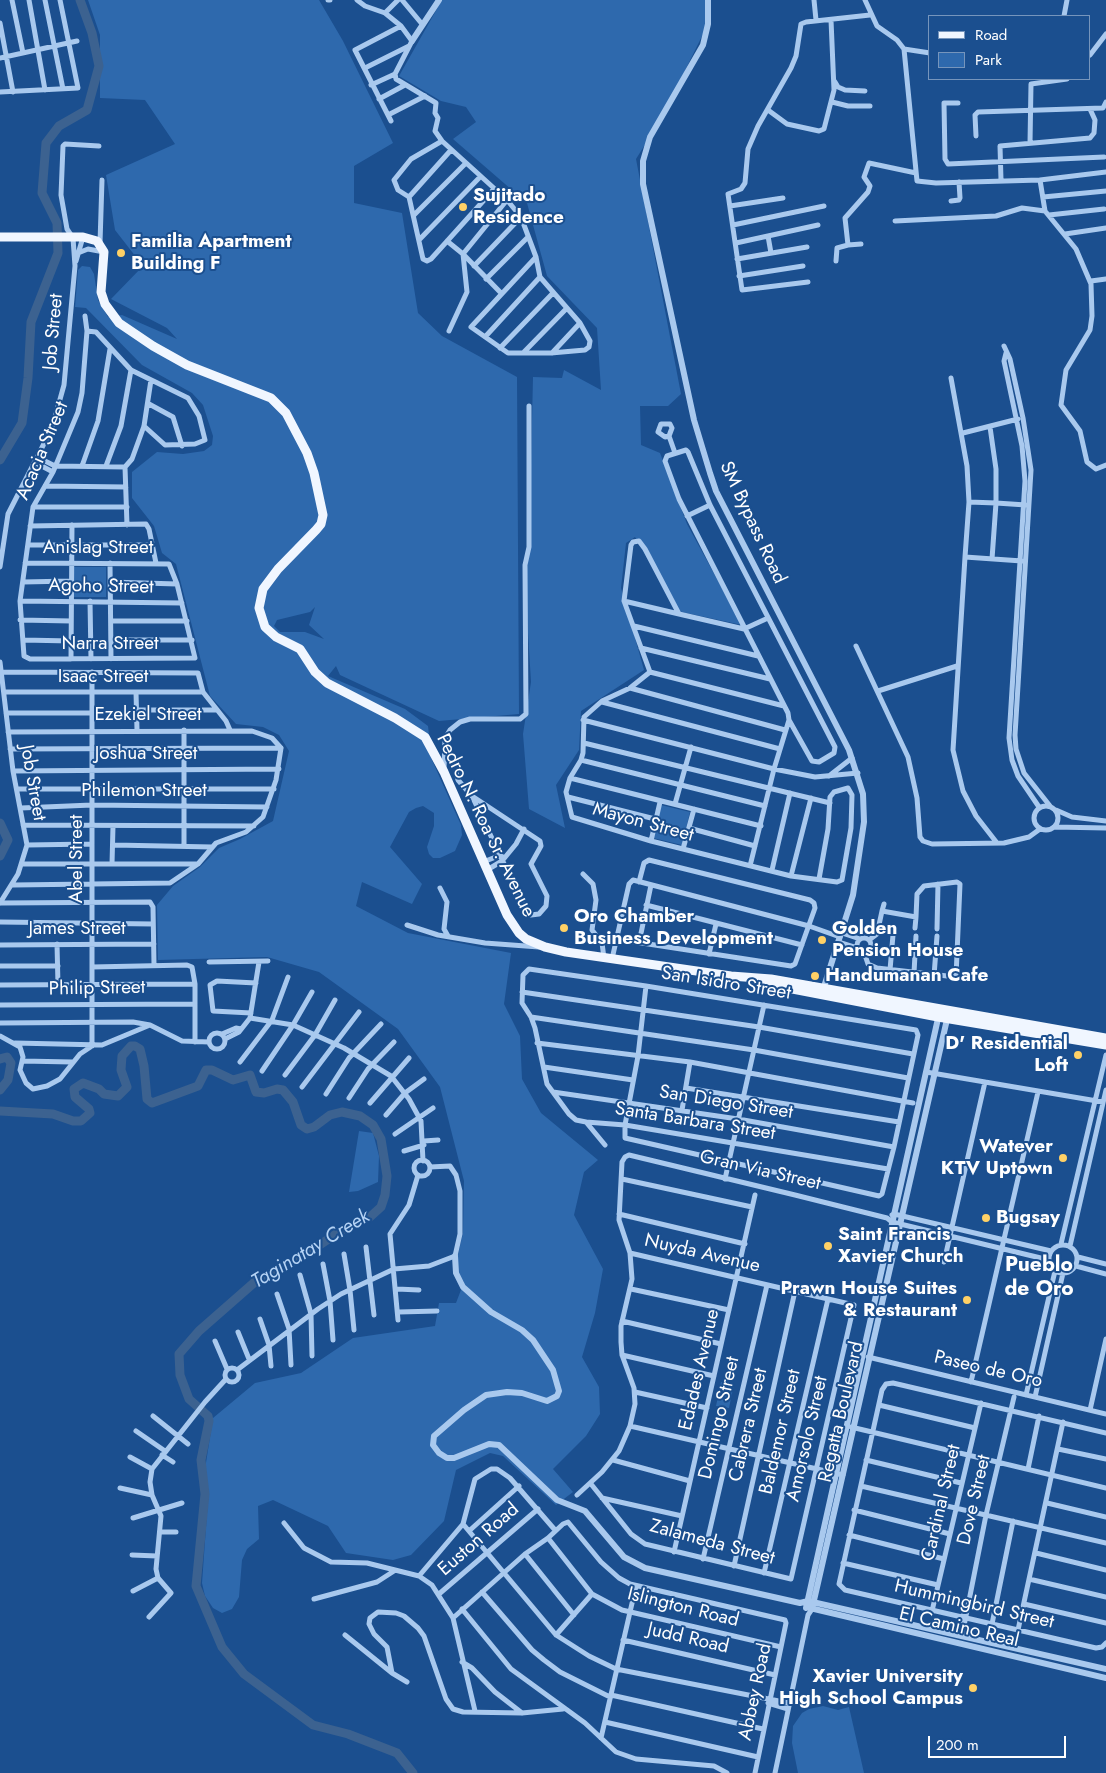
<!DOCTYPE html>
<style>
body{margin:0}
#map{position:relative;width:1106px;height:1773px;overflow:hidden;background:#1b4f8f;font-family:Jost,sans-serif}
canvas{display:block}
.legend{position:absolute;left:928px;top:15px;width:162px;height:65px;box-sizing:border-box;background:#1b4f8f;border:1px solid #7695bc;margin:0;padding:6px 9px;list-style:none;font-size:15px;color:#fff}
.legend li{display:flex;align-items:center;gap:10px;height:25px}
.legend b{width:25px;border:1px solid #7695bc}
.scale{position:absolute;left:928px;top:1736px;width:138px;height:22px;box-sizing:border-box;border:2px solid #fff;border-top:0;padding-left:6px;font-size:15px;line-height:18px;white-space:nowrap;color:#fff;-webkit-text-stroke:4px #1b4f8f;paint-order:stroke}
</style>
<div id="map">
<canvas width="1106" height="1773"></canvas>
<ul class="legend">
<li><b style="height:6px;background:#f0f6ff"></b>Road</li>
<li><b style="height:14px;background:#2e69ad"></b>Park</li>
</ul>
<div class="scale">200 m</div>
</div>
<script>
const ctx = document.querySelector('canvas').getContext('2d');
ctx.lineJoin = 'round';
function fill(path, color) {
  ctx.fillStyle = color;
  ctx.fill(path, 'evenodd');
}
function toPath(rows) {
  const path = new Path2D();
  for (const r of rows) {
    if (r.length === 3) {
      path.moveTo(r[0] + r[2], r[1]);
      path.arc(r[0], r[1], r[2], 0, 2 * Math.PI);
      continue;
    }
    path.moveTo(r[0], r[1]);
    for (let i = 2; i < r.length; i += 2) path.lineTo(r[i], r[i + 1]);
  }
  return path;
}
function trace(path, color, width, dash) {
  ctx.strokeStyle = color;
  ctx.lineWidth = width;
  ctx.lineCap = dash ? 'butt' : 'round';
  ctx.setLineDash(dash || []);
  ctx.stroke(path);
}
function label(font, color, halo, rows, align = 'center') {
  ctx.font = font + ' Jost,sans-serif';
  ctx.lineWidth = 4;
  ctx.setLineDash([]);
  ctx.textBaseline = 'middle';
  ctx.strokeStyle = halo;
  ctx.fillStyle = color;
  for (const [text, x, y, turn = 0] of rows) {
    ctx.save();
    ctx.translate(x, y);
    ctx.rotate((+turn || 0) * Math.PI / 180);
    ctx.textAlign = isNaN(turn) ? turn : align;
    if (halo) ctx.strokeText(text, 0, 0);
    ctx.fillText(text, 0, 0);
    ctx.restore();
  }
}
const green = toPath([
 [88,0,319,0,343,41,393,143,354,166,354,203,402,213,418,313,442,336,517,377,519,714,439,721,340,675,336,666,328,676,405,709,428,726,432,760,461,825,462,835,455,851,440,858,433,858,429,854,427,847,434,826,434,813,423,806,416,808,409,812,390,847,422,884,412,904,362,882,356,906,408,933,511,953,504,1004,520,1036,522,1079,541,1113,598,1160,584,1172,574,1215,603,1269,595,1313,582,1357,599,1387,600,1414,586,1436,553,1469,573,1492,556,1505,503,1456,490,1453,456,1470,444,1521,411,1555,393,1560,346,1553,328,1526,273,1500,258,1506,259,1539,247,1549,242,1560,239,1597,232,1609,222,1613,213,1608,205,1596,202,1583,208,1499,205,1469,213,1418,255,1383,301,1373,353,1338,435,1326,439,1303,456,1303,464,1282,458,1273,456,1263,463,1233,464,1181,440,1087,398,1029,319,972,267,957,158,960,157,905,173,886,200,867,219,848,240,839,273,821,289,751,279,735,263,727,236,724,210,696,176,564,162,553,154,526,132,498,132,472,157,452,183,454,204,451,212,445,213,436,203,405,192,393,142,365,86,308,75,307,78,270,82,266,90,267,94,274,98,300,108,317,122,315,177,339,167,328,111,299,143,266,115,230,106,175,175,144,145,100,100,98,100,35],
 [315,607,309,625,324,639,305,632,280,632,274,626,277,620,310,612],
 [442,0,705,0,708,24,661,119,636,159,681,394,668,406,640,406,641,445,660,453,687,524,742,625,677,611,635,537,626,543,621,588,644,670,581,711,579,750,556,785,565,828,529,809,523,734,531,682,525,584,529,551,533,377,562,378,564,370,601,390,597,328,547,276,527,203,453,139,476,122,466,107,441,101,399,76],
 [74,567,106,567,106,597,74,597],
 [661,805,690,812,682,845,653,838],
 [359,1131,373,1133,379,1156,378,1182,358,1191,349,1192],
 [721,1382,734,1384,729,1408,716,1406],
 [823,1706,838,1710,849,1707,864,1773,798,1773,792,1743,793,1726,802,1713,809,1709]
]);
const river = toPath([
 [0,460,22,423,28,378,31,322,58,253,57,223,42,193,46,143,59,126,87,110,99,66,92,33,80,0],
 [0,823,8,840,0,856],
 [0,1059,7,1057,11,1063,8,1080,0,1090],
 [0,1111,53,1114,73,1121,81,1121,90,1113,89,1109,75,1097,74,1089,83,1083,99,1089,104,1094,118,1096,127,1087,121,1070,122,1056,131,1046,135,1046,140,1049,144,1066,147,1099,152,1103,198,1086,206,1070,212,1070,233,1080,250,1075,256,1092,264,1093,277,1089,283,1090,293,1102,301,1125,307,1129,314,1127,330,1115,342,1112,360,1116,373,1125,381,1139,387,1176,385,1195,381,1207,370,1217,345,1228,300,1258,256,1281,199,1331,179,1354,180,1375,189,1399,208,1416,209,1421,201,1460,205,1494,196,1586,222,1647,244,1674,313,1725,348,1734,397,1753,413,1773]
]);
const minor = toPath([
 [12,0,23,53],
 [29,0,45,90],
 [45,0,63,89],
 [328,0,330,0],
 [357,0,365,6,385,13,401,26,412,41,395,74,396,79,436,103,435,113,438,118,435,131,442,141,507,200,521,217,536,257,540,277,580,323,590,341,589,347,585,350,551,353,508,353,471,327,536,257],
 [402,0,422,24],
 [814,0,816,20],
 [865,0,877,26,897,40,904,49,917,181,936,183,1040,180,1106,172],
 [385,13,398,0],
 [1064,16,1067,0],
 [0,23,13,92],
 [904,49,930,53],
 [1090,55,1106,34],
 [0,58,77,41],
 [365,68,409,46],
 [835,82,838,87,845,90,865,91],
 [371,85,395,74],
 [0,92,78,88,60,0],
 [379,99,405,85],
 [832,102,848,106,870,106],
 [958,103,944,103,945,159,948,164,1104,157],
 [768,110,787,124,819,131,824,129,834,90,831,20],
 [388,115,425,96],
 [391,121,355,50,401,26],
 [976,136,975,115,978,112,1103,108,1106,102],
 [442,141,411,159,394,180,398,190,409,197,423,259,427,261,431,259,494,189],
 [1030,143,1031,84,1067,79],
 [1001,180,1000,146,1090,138,1094,133,1095,120,1090,109],
 [1040,180,1045,211,1076,249,1091,284,1092,316,1090,330,1066,370,1061,405,1080,431,1087,462,1096,469,1106,465],
 [409,197,451,150],
 [1043,197,1106,191],
 [951,201,959,200,960,198,959,182],
 [730,206,783,198],
 [414,215,465,164],
 [1049,215,1104,209],
 [895,221,996,216,1022,208,1045,211],
 [733,225,824,206],
 [1065,234,1106,228],
 [768,236,771,253],
 [419,240,480,177],
 [447,241,463,254,501,293],
 [100,243,102,180],
 [736,243,818,225],
 [861,244,848,245,845,218,868,192,870,186,864,177,869,163,916,173],
 [78,253,88,249,104,252],
 [737,259,807,247],
 [76,261,83,237],
 [836,261,837,248,848,245],
 [474,266,521,217],
 [739,276,803,266],
 [486,279,528,237],
 [1091,281,1106,279],
 [808,282,742,290,728,194,741,189,745,183,748,149,758,126,791,68,796,56,801,24,806,22,870,15],
 [87,331,96,332,131,370,188,398,199,416,205,440,195,444,165,445,144,426],
 [449,331,467,292,463,254,507,200],
 [485,337,540,277],
 [1004,346,1010,359,1023,418,1031,470,1015,735,1016,749,1024,773,1050,806],
 [500,348,553,293],
 [524,352,567,308],
 [552,353,580,323],
 [1006,353,1004,361,1022,446,1025,481,1009,738,1012,760,1018,776,1039,807],
 [951,378,967,466,969,502,965,557],
 [149,404,173,417,182,446],
 [990,427,996,469,996,503,1026,505],
 [963,433,1018,419],
 [669,436,665,437,658,432,661,424,670,424,672,428,669,436,675,453],
 [39,458,55,466,125,467],
 [36,463,53,472],
 [82,466,98,421,110,349],
 [106,466,121,426,131,370],
 [45,486,126,487],
 [969,502,996,503,992,559],
 [33,507,127,507],
 [687,516,710,505],
 [127,525,125,467,132,459,144,426,151,380],
 [30,526,146,524,149,529,156,563],
 [28,545,152,545],
 [25,563,169,564,177,584,195,658,30,659,24,656,20,601,33,507,53,472,78,412,82,393,87,331,85,316],
 [110,563,111,659],
 [0,567,8,514,52,428,64,385,75,266,73,238,67,229,61,195,63,146,65,144,99,146],
 [23,582,71,581],
 [110,582,177,584],
 [20,601,182,603],
 [90,601,91,659],
 [624,601,650,672,630,688,602,701,584,717,583,753,581,760,570,778,566,792,572,817,651,841,791,876,837,882,842,880,851,828,852,795,848,788,834,792,830,797,828,829,819,879],
 [679,614,645,549,639,541,633,542,631,545,624,601,679,614,744,629,768,618],
 [20,620,71,621],
 [111,621,187,621],
 [634,626,758,656],
 [23,640,71,641],
 [111,640,192,640],
 [856,646,908,757,917,798,920,837,923,841,932,844,1004,843,1029,837,1040,829],
 [641,648,770,679],
 [71,659,72,525],
 [0,662,13,771,27,845,18,874,0,903],
 [1,672,198,673,203,692,226,721,230,730],
 [92,672,92,1046],
 [650,672,784,706],
 [630,688,785,730],
 [878,691,957,666],
 [4,692,203,692],
 [136,692,137,730],
 [602,702,780,749],
 [137,710,216,710],
 [6,713,92,713],
 [583,720,774,769,815,777,858,773],
 [8,732,252,731,272,738,281,748],
 [584,743,830,803],
 [10,749,281,748],
 [581,760,765,806],
 [444,769,445,738,450,730,460,722,470,719,520,719,526,714,525,565,529,547,529,406],
 [13,771,279,769],
 [456,772,458,780,472,796,540,841,541,846,531,864,547,896,546,906,539,914,531,915,524,906,472,796],
 [829,776,852,758],
 [570,778,761,826],
 [17,789,274,789],
 [568,797,655,819],
 [675,804,691,747],
 [1046,818,12],
 [21,808,92,805,267,807],
 [1056,810,1072,817,1106,821],
 [23,825,254,826],
 [1054,827,1106,828],
 [689,828,755,846],
 [651,841,660,802],
 [997,843,976,816,963,791,953,750,965,557,1022,561],
 [27,845,92,844],
 [114,845,212,847],
 [184,846,184,730],
 [683,849,694,809],
 [483,862,501,855],
 [22,864,197,864],
 [112,864,113,826],
 [750,866,774,769,789,720,788,713,679,499,665,461,667,456,686,450,688,452,710,505,835,747,834,753,819,762,812,761,789,720],
 [487,870,502,861,516,844,524,829],
 [772,870,790,793],
 [583,874,593,884,596,900,592,930,602,943,604,958],
 [791,876,811,798],
 [13,885,170,883,198,864,216,843,246,832,263,817,276,780,281,748],
 [440,888,447,902,444,929,448,936],
 [1,903,150,902,153,907,154,965],
 [646,905,802,945],
 [882,911,884,904],
 [0,922,153,924],
 [407,925,438,935,485,943,539,947],
 [915,928,916,917],
 [937,929,938,884],
 [842,933,860,939],
 [864,945,7],
 [616,939,791,966,795,964,815,908,814,903,810,900,649,860,644,863,639,882],
 [838,942,857,948],
 [639,943,651,885],
 [57,944,58,985],
 [0,945,154,944],
 [864,952,868,964,877,968,956,977,960,884,957,882,924,886,917,894,916,917,882,911,877,934,869,940],
 [709,954,716,924],
 [612,959,629,884,633,880,809,926,840,937],
 [209,962,268,961],
 [0,966,58,966],
 [92,967,187,965,192,967,195,984,195,1042],
 [890,970,893,935],
 [914,973,916,936],
 [934,976,937,936],
 [0,985,195,984],
 [522,992,759,1027,913,1054],
 [0,1005,195,1004],
 [251,1013,213,1011,210,985,217,981,256,983],
 [531,1017,754,1050,908,1078],
 [250,1018,293,1025,344,1048,391,1076,409,1099,421,1121,423,1161],
 [0,1023,133,1022,150,1025,182,1041,209,1042],
 [217,1041,8],
 [222,1034,236,1028,241,1029],
 [0,1036,20,1047,23,1057,20,1070,26,1083,33,1089,47,1086,60,1079,80,1054,92,1046],
 [225,1039,239,1032,250,1018,259,962],
 [15,1043,102,1045,150,1025],
 [537,1043,690,1062,913,1103],
 [22,1061,72,1062],
 [240,1062,272,1020,288,977],
 [544,1067,633,1080],
 [262,1071,293,1025,312,992],
 [926,1072,1103,1102],
 [285,1075,315,1035,335,1000],
 [302,1087,359,1012],
 [686,1088,899,1122],
 [553,1092,738,1119,894,1147],
 [326,1094,349,1058,381,1024],
 [349,1098,368,1069,394,1042],
 [370,1103,409,1058],
 [682,1110,690,1062],
 [386,1115,405,1093,424,1079],
 [586,1122,625,1125,888,1169],
 [395,1134,433,1108],
 [424,1141,438,1140],
 [605,1145,586,1122,576,1120,569,1114,547,1084,535,1028,531,1017,522,1003,523,975,529,969,646,986,916,1030,918,1035,894,1147,882,1194,879,1196,625,1138,625,1125,638,1056,646,986],
 [404,1151,424,1145],
 [422,1168,8],
 [622,1179,752,1207],
 [725,1179,764,1005],
 [619,1214,745,1244],
 [892,1215,894,1214,1051,1251],
 [1061,1244,1106,1055],
 [1063,1259,14],
 [1070,1246,1106,1090],
 [366,1247,374,1315],
 [344,1254,350,1290,354,1330],
 [1078,1257,1106,1264],
 [944,1262,985,1082],
 [323,1264,330,1301,333,1340],
 [1076,1266,1106,1274],
 [300,1275,311,1314,312,1356],
 [397,1289,419,1290],
 [631,1289,729,1310],
 [277,1294,289,1329,291,1365],
 [399,1312,437,1311],
 [260,1319,269,1345,271,1366],
 [398,1320,390,1234,409,1205,418,1175],
 [622,1321,721,1344],
 [238,1332,249,1359],
 [215,1341,227,1369],
 [622,1355,714,1376],
 [868,1357,1106,1414],
 [232,1375,7],
 [237,1370,318,1309,341,1294,394,1269,429,1266,455,1256,460,1234,460,1191,456,1175,450,1166,430,1167],
 [971,1382,1038,1092],
 [635,1392,707,1408],
 [1026,1395,1055,1271],
 [1035,1397,1063,1273],
 [879,1405,975,1428],
 [1090,1410,1106,1339],
 [153,1416,188,1444],
 [630,1426,843,1475],
 [851,1427,1106,1488],
 [136,1431,165,1451],
 [1106,1433,893,1383,886,1384,882,1390,839,1584,845,1590,1096,1648,1102,1647,1106,1643],
 [1058,1449,1106,1459],
 [162,1455,173,1462],
 [130,1457,152,1469],
 [613,1460,690,1481],
 [866,1460,961,1483],
 [1028,1469,1039,1416],
 [591,1484,631,1534,645,1544,791,1579,854,1305,630,1253],
 [861,1486,1106,1543],
 [120,1488,152,1495],
 [577,1495,602,1472,619,1451,630,1426,635,1404,634,1388,622,1355,621,1342,621,1326,632,1279,630,1253,619,1220,622,1162,625,1157,629,1155,795,1195,887,1218,892,1222,1049,1260],
 [602,1498,682,1516],
 [1047,1503,1106,1517],
 [854,1510,950,1534],
 [133,1518,182,1503],
 [284,1523,304,1548,331,1562,367,1563,419,1576,432,1585,453,1618,475,1711],
 [463,1524,556,1635,589,1656,616,1669,789,1703],
 [469,1531,519,1486],
 [160,1532,176,1532],
 [849,1535,944,1559],
 [548,1538,592,1594,622,1610,781,1647],
 [674,1552,755,1195],
 [1036,1553,1106,1570],
 [525,1554,574,1615],
 [132,1555,157,1556],
 [703,1559,767,1285],
 [843,1563,938,1585],
 [734,1566,795,1291],
 [764,1573,828,1299],
 [419,1576,463,1524,475,1479,491,1469,497,1469,510,1478,555,1530],
 [1029,1579,1106,1597],
 [133,1591,158,1578],
 [482,1592,532,1650,544,1660,560,1672,610,1697],
 [439,1594,538,1509],
 [314,1599,377,1582,394,1571],
 [1024,1604,1106,1623],
 [462,1609,511,1669,585,1723,616,1752,636,1759,714,1766,727,1773],
 [932,1611,981,1403],
 [149,1617,171,1593,158,1578,156,1569,161,1516,152,1495,150,1482,152,1469,205,1402,226,1379],
 [453,1618,525,1554,548,1538,563,1524,568,1522,601,1562,619,1578,630,1584,785,1620,786,1623,755,1773],
 [992,1624,1013,1521],
 [1018,1630,1063,1422],
 [345,1635,392,1673,407,1682],
 [556,1635,592,1594],
 [957,1635,962,1616],
 [962,1636,986,1515,1014,1397],
 [623,1640,775,1675],
 [462,1662,472,1668,495,1692,522,1713],
 [392,1673,387,1647,374,1634,369,1624,370,1618,378,1612,396,1613,404,1616,418,1628,424,1636,446,1699,453,1709,463,1712,522,1713,563,1709],
 [611,1695,763,1729],
 [768,1703,788,1709],
 [605,1722,758,1757],
 [601,1738,636,1586],
 [775,1773,808,1615,812,1609]
]);
const tertiary = toPath([
 [708,0,708,24,703,45,650,137,643,161,643,184,694,420,710,473,716,491,849,750,863,794,864,822,853,895,823,990],
 [412,41,439,0],
 [455,1256,456,1273,463,1287,491,1312,522,1330,533,1340,553,1370,559,1391,557,1396,547,1401,522,1393,507,1392,486,1395,464,1410,434,1436,433,1445,439,1453,447,1458,454,1458,489,1444,499,1445,557,1500,585,1511,624,1557,645,1568,800,1603,808,1601,1106,1669],
 [806,1608,939,1014],
 [810,1608,1106,1678],
 [812,1609,948,1015]
]);
const primary = toPath([
 [0,237,83,237,97,241,104,252,101,292,105,304,119,323,153,346,187,365,271,398,286,413,307,453,314,473,323,515,321,524,316,530,278,569,263,589,259,608,265,627,276,637,300,649,315,672,327,683,395,718,425,737,444,772,507,915,519,933,526,939,545,947,566,952,731,976,771,979,1106,1038],
 [751,981,938,1017,1106,1045]
]);
const markers = [
 [463,207,5,"#ffd166"],
 [121,253,5,"#ffd166"],
 [564,928,5,"#ffd166"],
 [822,940,5,"#ffd166"],
 [815,976,5,"#ffd166"],
 [1078,1055,5,"#ffd166"],
 [1063,1158,5,"#ffd166"],
 [986,1218,5,"#ffd166"],
 [828,1246,5,"#ffd166"],
 [967,1300,5,"#ffd166"],
 [973,1688,5,"#ffd166"]
];
const poiNames = [
 ["Sujitado",473,196],
 ["Residence",473,218],
 ["Familia Apartment",131,242],
 ["Building F",131,264],
 ["Oro Chamber",574,917],
 ["Business Development",574,939],
 ["Golden",832,929],
 ["Pension House",832,951],
 ["Handumanan Cafe",825,976],
 ["D' Residential",1068,1044,"right"],
 ["Loft",1068,1066,"right"],
 ["Watever",1053,1147,"right"],
 ["KTV Uptown",1053,1169,"right"],
 ["Bugsay",996,1218],
 ["Saint Francis",838,1235],
 ["Xavier Church",838,1257],
 ["Prawn House Suites",957,1289,"right"],
 ["& Restaurant",957,1311,"right"],
 ["Xavier University",963,1677,"right"],
 ["High School Campus",963,1699,"right"]
];
const streetNames = [
 ["Job Street",54,332,-85],
 ["Acacia Street",43,451,-67],
 ["SM Bypass Road",752,523,65],
 ["Anislag Street",98,548],
 ["Agoho Street",101,587,1],
 ["Narra Street",110,644],
 ["Isaac Street",103,677],
 ["Ezekiel Street",148,715],
 ["Joshua Street",146,754],
 ["Job Street",32,783,80],
 ["Philemon Street",144,791],
 ["Mayon Street",643,823,15],
 ["Pedro N. Roa Sr. Avenue",485,826,64],
 ["Abel Street",77,859,-90],
 ["James Street",77,929],
 ["San Isidro Street",726,984,9],
 ["Philip Street",97,989,-1],
 ["San Diego Street",726,1103,9],
 ["Santa Barbara Street",695,1122,9],
 ["Gran Via Street",760,1171,13],
 ["Nuyda Avenue",702,1254,13],
 ["Edades Avenue",700,1370,-77],
 ["Paseo de Oro",988,1370,13],
 ["Regatta Boulevard",842,1412,-77],
 ["Domingo Street",720,1418,-77],
 ["Cabrera Street",749,1425,-77],
 ["Baldemor Street",781,1432,-77],
 ["Amorsolo Street",808,1439,-77],
 ["Dove Street",975,1500,-77],
 ["Cardinal Street",942,1503,-77],
 ["Euston Road",479,1540,-41],
 ["Zalameda Street",712,1543,15],
 ["Hummingbird Street",974,1605,13],
 ["Islington Road",683,1608,14],
 ["El Camino Real",959,1628,13],
 ["Judd Road",688,1639,13],
 ["Abbey Road",756,1692,-78]
];
const waterNames = [
 ["Taginatay Creek",311,1250,-31]
];
const quarterNames = [
 ["Pueblo",1039,1266],
 ["de Oro",1039,1290]
];
fill(green, '#2e69ad');
trace(river, '#3c6290', 9);
trace(minor, '#a9c9ee', 5);
trace(tertiary, '#a9c9ee', 6);
trace(primary, '#f0f6ff', 9);
for (const [x, y, r, color] of markers) {
  const dot = new Path2D();
  dot.arc(x, y, r, 0, 2 * Math.PI);
  ctx.fillStyle = color;
  ctx.fill(dot);
  trace(dot, '#1b4f8f', 2);
}
label('bold 19px', '#fff', '#1b4f8f', poiNames, 'left');
label('19px', '#fff', '#1b4f8f', streetNames);
label('italic 20px', '#b5d3f5', '#1b4f8f', waterNames);
label('bold 21px', '#fff', '#1b4f8f', quarterNames);
</script>
